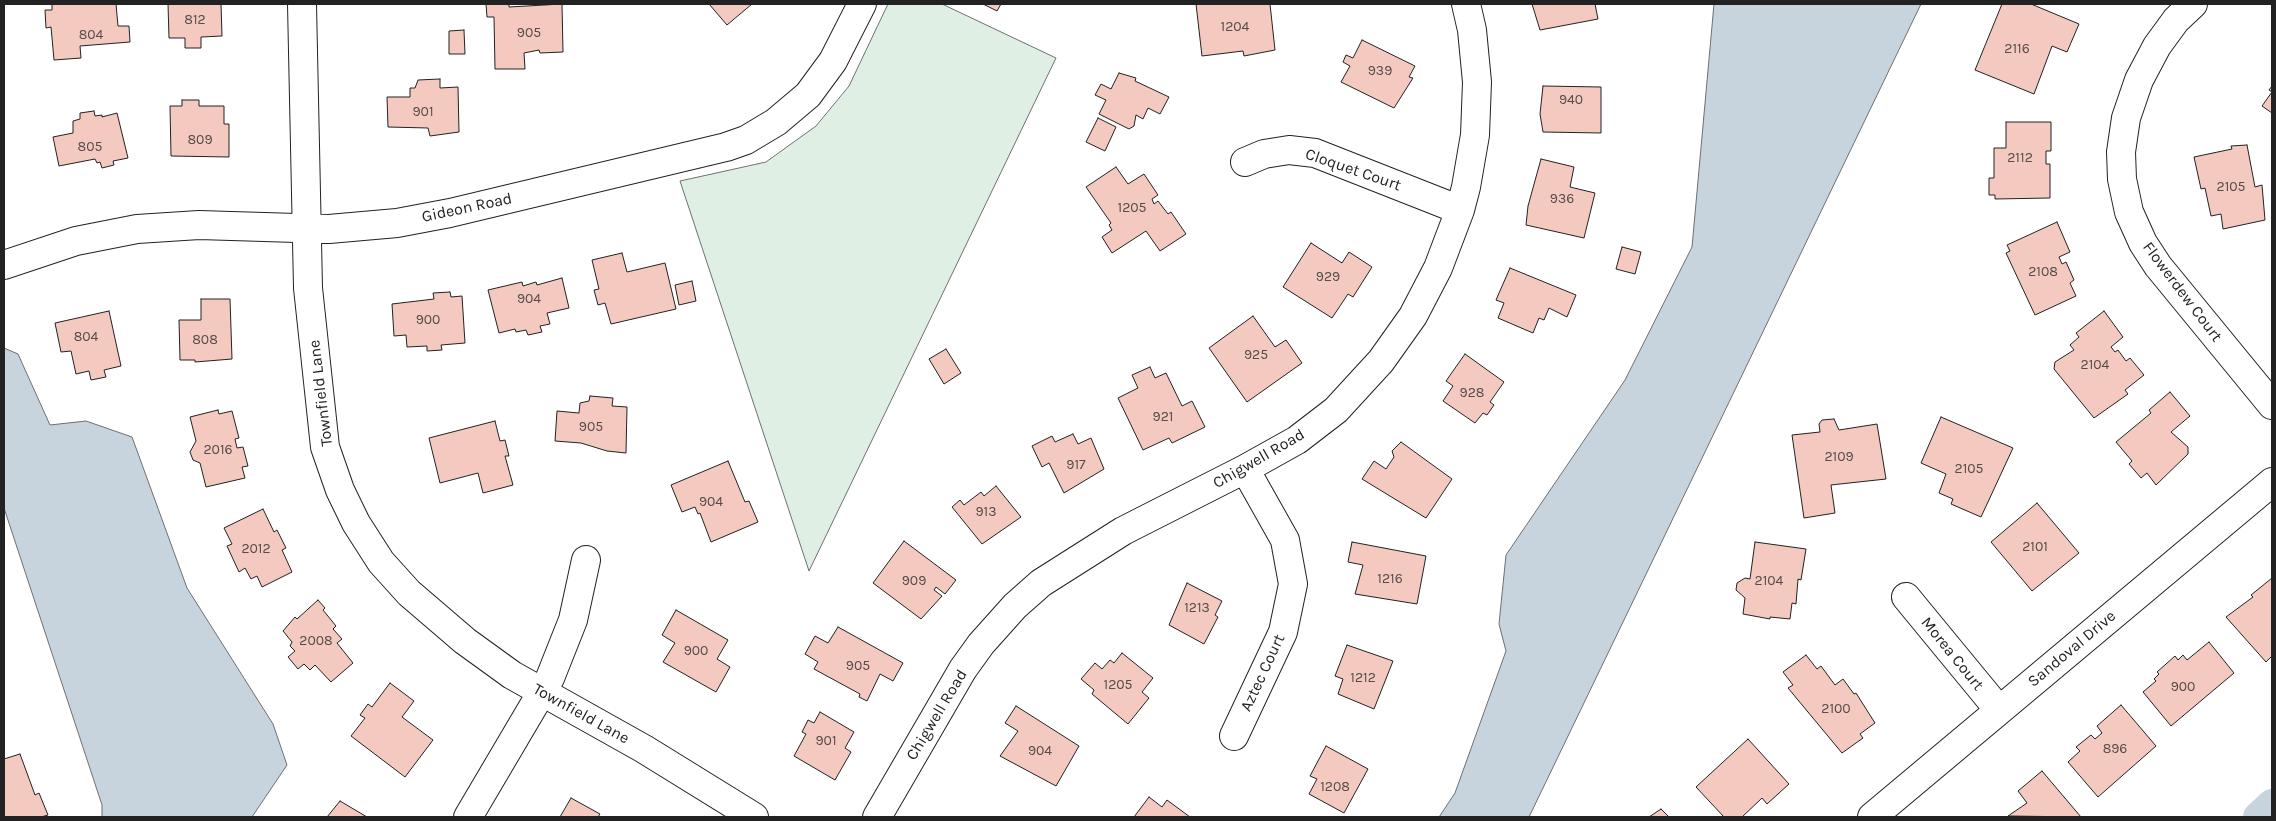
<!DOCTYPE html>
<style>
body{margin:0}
#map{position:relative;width:2276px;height:821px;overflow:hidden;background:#fff;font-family:Karla,sans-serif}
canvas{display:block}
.frame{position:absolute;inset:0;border:5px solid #222;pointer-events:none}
</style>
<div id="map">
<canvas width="2276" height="821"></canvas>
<div class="frame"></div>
</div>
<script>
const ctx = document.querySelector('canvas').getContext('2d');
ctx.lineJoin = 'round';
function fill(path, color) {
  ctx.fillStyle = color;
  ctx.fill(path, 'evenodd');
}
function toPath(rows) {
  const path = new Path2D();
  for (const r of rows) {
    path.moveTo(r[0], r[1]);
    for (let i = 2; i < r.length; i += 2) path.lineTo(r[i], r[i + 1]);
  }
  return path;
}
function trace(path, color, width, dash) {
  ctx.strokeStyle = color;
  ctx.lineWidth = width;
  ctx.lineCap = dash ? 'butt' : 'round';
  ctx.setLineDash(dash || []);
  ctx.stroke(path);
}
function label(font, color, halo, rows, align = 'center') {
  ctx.font = font + ' Karla,sans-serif';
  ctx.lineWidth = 4;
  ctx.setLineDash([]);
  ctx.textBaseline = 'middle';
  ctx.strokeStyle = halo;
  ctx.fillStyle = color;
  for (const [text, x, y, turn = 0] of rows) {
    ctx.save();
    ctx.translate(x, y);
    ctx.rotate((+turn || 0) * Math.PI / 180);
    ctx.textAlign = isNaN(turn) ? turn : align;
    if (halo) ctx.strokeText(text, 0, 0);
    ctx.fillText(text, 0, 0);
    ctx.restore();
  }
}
const green = toPath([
 [888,4,942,4,1056,58,809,571,680,181,766,162,816,126,849,86,888,4]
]);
const water = toPath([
 [1714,4,1921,4,1529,817,1439,817,1455,793,1506,651,1499,624,1506,555,1625,380,1692,247,1714,4],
 [4,348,18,354,50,425,86,421,132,437,187,588,273,724,287,765,252,817,102,817,102,805,4,508,4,348]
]);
const canal = toPath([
 [2258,817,2272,804]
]);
const building = toPath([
 [52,4,116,4,118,26,129,26,130,42,80,46,81,58,54,60,51,27,46,28,45,10,52,10,52,4],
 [168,4,221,4,222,36,201,37,201,48,185,48,185,38,169,38,168,4],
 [486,4,509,4,509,7,562,4,563,52,540,53,539,50,524,53,525,69,495,69,494,17,487,17,486,4],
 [709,4,752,4,727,25,709,4],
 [983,4,1001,4,997,11,983,4],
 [1196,4,1270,4,1275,50,1244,56,1243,51,1202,56,1196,4],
 [1532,4,1595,4,1598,19,1540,30,1532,4],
 [2002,4,2031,4,2079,24,2067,52,2052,46,2034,94,1975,70,2002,4],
 [464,30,465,54,449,54,449,31,464,30],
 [1362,40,1415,66,1409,77,1413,78,1394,108,1341,82,1350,66,1343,62,1346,55,1353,58,1362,40],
 [1119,73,1136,78,1135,81,1169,97,1160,114,1148,108,1143,119,1136,115,1134,126,1129,129,1099,114,1106,100,1095,95,1101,84,1111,89,1119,73],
 [440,79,440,88,458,87,459,132,430,136,428,128,388,127,387,97,410,97,410,88,415,88,418,80,440,79],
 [1543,86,1601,87,1601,133,1543,132,1540,114,1543,86],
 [2272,86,2272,113,2262,106,2272,92,2269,90,2272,86],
 [182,100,199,100,199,106,224,106,224,124,229,124,229,157,171,156,170,106,182,106,182,100],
 [94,111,95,116,102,115,102,117,117,113,128,158,113,161,114,165,102,168,100,162,97,163,95,159,59,166,53,137,73,133,73,121,80,119,80,113,94,111],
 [1098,118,1116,127,1105,151,1086,142,1098,118],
 [2006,122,2051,122,2051,151,2046,151,2046,164,2050,164,2050,198,1995,199,1995,195,1989,195,1989,178,1994,178,1994,148,2006,148,2006,122],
 [2247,145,2255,187,2262,185,2265,220,2223,229,2221,214,2211,216,2205,188,2201,189,2194,157,2232,149,2231,146,2247,145],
 [1541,159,1574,167,1570,187,1595,193,1584,238,1526,225,1528,206,1541,159],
 [1116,167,1128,184,1144,174,1158,195,1152,199,1154,204,1158,201,1168,214,1171,212,1186,234,1160,251,1146,231,1112,253,1102,237,1112,230,1109,225,1111,223,1086,187,1116,167],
 [2057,222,2070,252,2059,257,2062,264,2066,262,2074,280,2070,283,2076,296,2035,315,2006,253,2010,251,2007,245,2057,222],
 [1311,243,1342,263,1349,252,1372,267,1353,297,1348,294,1332,318,1283,287,1311,243],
 [1622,247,1641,252,1635,274,1616,269,1622,247],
 [622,253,627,272,665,263,676,309,611,324,605,303,598,305,594,290,599,289,592,260,622,253],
 [1510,268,1576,295,1567,317,1549,308,1544,320,1539,318,1533,333,1498,318,1504,303,1496,300,1510,268],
 [562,278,569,308,547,313,550,324,540,326,542,332,528,335,526,330,516,332,515,329,499,333,488,290,522,282,523,286,536,282,537,285,562,278],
 [692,281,696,301,679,305,675,285,692,281],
 [450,292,451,297,462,296,465,343,441,345,442,350,427,351,427,346,407,347,406,335,394,336,392,304,434,299,433,293,450,292],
 [201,299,230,299,232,359,195,362,195,360,180,360,179,320,201,320,201,299],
 [109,311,121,366,104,370,106,377,91,380,89,371,76,374,71,351,61,352,55,323,109,311],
 [2104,311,2123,337,2111,347,2115,352,2118,350,2126,361,2130,358,2144,375,2125,390,2128,394,2094,418,2054,369,2055,362,2074,350,2070,345,2079,337,2076,333,2104,311],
 [1253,316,1275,347,1286,340,1302,363,1247,402,1209,348,1253,316],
 [946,349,961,373,944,384,929,359,946,349],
 [1465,354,1504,382,1490,402,1494,405,1487,415,1483,413,1475,423,1443,401,1453,386,1446,381,1465,354],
 [1150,367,1155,378,1166,373,1182,406,1192,401,1205,427,1172,443,1169,438,1143,450,1118,398,1138,388,1132,375,1150,367],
 [2170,392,2190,416,2171,432,2188,447,2188,454,2156,485,2147,473,2141,478,2129,464,2132,461,2116,442,2151,413,2149,410,2170,392],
 [590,396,613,398,612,406,627,407,626,453,607,451,581,443,555,441,557,411,579,413,580,403,589,401,590,396],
 [218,410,219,414,232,411,239,438,235,439,237,448,243,447,248,466,242,467,245,478,206,487,200,463,193,460,190,452,196,441,190,417,218,410],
 [1941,417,2013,448,1981,517,1951,504,1953,499,1939,493,1946,474,1921,463,1941,417],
 [1834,419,1839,430,1877,424,1886,479,1831,485,1835,513,1804,518,1792,435,1820,432,1819,424,1822,420,1834,419],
 [495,421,500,441,505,440,509,456,505,456,513,485,483,493,478,473,440,483,429,438,495,421],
 [1073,434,1078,444,1091,438,1104,469,1064,493,1049,463,1042,467,1032,446,1052,436,1055,442,1073,434],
 [1401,442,1452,479,1426,518,1362,479,1374,461,1386,469,1394,457,1392,451,1401,442],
 [728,461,745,502,749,501,758,522,711,542,700,513,698,514,695,507,682,512,671,485,728,461],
 [996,486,1021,517,982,544,952,507,960,500,964,505,981,492,984,496,996,486],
 [2037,503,2079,553,2032,591,1991,542,2037,503],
 [263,509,274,532,277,530,286,548,282,550,292,572,262,587,257,576,251,579,245,568,239,572,227,546,232,544,224,528,263,509],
 [904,541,956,580,945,594,936,587,934,590,942,596,921,619,873,583,904,541],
 [1352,542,1426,556,1417,604,1355,594,1363,565,1348,562,1352,542],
 [1755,542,1806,549,1801,580,1798,579,1796,604,1792,603,1790,619,1770,617,1770,619,1743,614,1745,598,1736,590,1737,583,1745,578,1750,579,1755,542],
 [2272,578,2272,656,2266,662,2226,617,2253,597,2251,595,2272,578],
 [1187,583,1222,601,1215,615,1218,617,1204,644,1169,625,1187,583],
 [318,600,325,608,323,610,336,626,333,629,342,639,337,643,353,663,331,682,315,665,310,670,304,664,298,669,288,657,295,651,290,646,292,642,283,631,295,617,297,619,318,600],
 [676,610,728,640,717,659,730,667,716,692,663,662,675,643,662,635,676,610],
 [838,627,903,663,893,681,880,674,867,701,859,697,860,694,814,669,818,662,805,654,815,636,828,643,838,627],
 [2209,642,2234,673,2171,726,2143,692,2156,681,2154,679,2159,674,2157,672,2175,656,2178,660,2183,655,2187,660,2209,642],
 [1347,645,1393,661,1374,709,1338,694,1343,679,1335,676,1347,645],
 [1122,653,1153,678,1142,692,1149,698,1128,724,1092,694,1094,690,1081,679,1095,663,1102,669,1110,660,1114,663,1122,653],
 [1806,655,1817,669,1821,666,1835,685,1843,679,1854,694,1856,693,1875,723,1860,734,1863,738,1842,753,1788,688,1793,685,1783,672,1806,655],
 [390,683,414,701,402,717,433,740,405,777,351,736,365,718,360,715,368,704,372,707,390,683],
 [2121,705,2156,746,2098,797,2068,762,2080,751,2076,747,2091,735,2095,739,2102,733,2097,726,2121,705],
 [1016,706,1079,746,1056,786,1000,756,1018,731,1005,723,1016,706],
 [820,712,854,732,845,748,851,752,835,780,794,756,806,734,802,732,808,720,814,723,820,712],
 [1748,739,1789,784,1767,804,1762,798,1742,817,1724,817,1696,787,1748,739],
 [1326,746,1368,769,1344,813,1309,794,1317,779,1310,776,1326,746],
 [20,754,35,795,39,793,48,815,41,817,4,817,4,759,20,754],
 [2042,771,2081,817,2008,816,2027,803,2018,791,2042,771],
 [1149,797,1162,807,1167,800,1190,817,1134,817,1149,797],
 [571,798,600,814,598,817,560,817,571,798],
 [340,801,367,817,327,817,340,801],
 [1661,809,1669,817,1649,817,1661,809]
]);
const minor = toPath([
 [302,4,308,288,325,447,340,490,356,523,381,562,409,593,465,641,512,675,644,749,754,817],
 [2193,4,2176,20,2157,46,2139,80,2126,118,2121,152,2122,179,2129,212,2143,243,2158,266,2272,405],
 [1245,162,1264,154,1289,150,1315,153,1460,210],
 [4,265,76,241,137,229,199,225,329,229,397,223,450,213,726,147,746,140,776,122,808,95,833,61,862,4],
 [1906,597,1999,710],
 [1234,736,1283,632,1293,584,1285,540,1245,469],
 [468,817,550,678,573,620,586,560],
 [877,817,963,669,981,644,1015,606,1041,583,1123,531,1245,469,1297,440,1336,410,1381,361,1413,316,1438,268,1460,210,1466,187,1475,135,1477,82,1472,30,1466,4],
 [1872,817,2272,482]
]);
const numberNames = [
 ["812",195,20],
 ["1204",1235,27],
 ["905",529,33],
 ["804",91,35],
 ["2116",2017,49],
 ["939",1380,71],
 ["940",1571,100],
 ["901",423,112],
 ["809",200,140],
 ["805",90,147],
 ["2112",2020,158],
 ["2105",2231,187],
 ["936",1562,199],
 ["1205",1132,208],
 ["2108",2043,272],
 ["929",1328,277],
 ["904",529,299],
 ["900",428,320],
 ["804",86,337],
 ["808",205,340],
 ["925",1256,355],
 ["2104",2095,365],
 ["928",1472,393],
 ["921",1163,417],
 ["905",591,427],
 ["2016",218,450],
 ["2109",1839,457],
 ["917",1076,465],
 ["2105",1969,469],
 ["904",711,502],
 ["913",986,512],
 ["2101",2035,547],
 ["2012",256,549],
 ["1216",1390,579],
 ["909",914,581],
 ["2104",1769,581],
 ["1213",1197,608],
 ["2008",316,641],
 ["900",696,651],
 ["905",858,666],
 ["1212",1363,678],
 ["1205",1118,685],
 ["900",2183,687],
 ["2100",1836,709],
 ["901",826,741],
 ["896",2115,749],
 ["904",1040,751],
 ["1208",1335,787]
];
const streetNames = [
 ["Cloquet Court",1353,170,19],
 ["Gideon Road",467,208,-12],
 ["Flowerdew Court",2182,292,53],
 ["Townfield Lane",321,393,-97],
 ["Chigwell Road",1259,459,-30],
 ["Sandoval Drive",2072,649,-40],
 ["Morea Court",1952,654,51],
 ["Aztec Court",1263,673,-65],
 ["Townfield Lane",581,714,29],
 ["Chigwell Road",937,715,-59]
];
fill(green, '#e0efe3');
trace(green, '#6f6f6f', 1);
fill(water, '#c7d3dd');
trace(water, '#6f6f6f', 1);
trace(canal, '#c7d3dd', 30);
fill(building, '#f3c9c0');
trace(building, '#222', 1);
trace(minor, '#222', 30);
trace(minor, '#fff', 28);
label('14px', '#564c4a', null, numberNames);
label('16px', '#222', '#fff', streetNames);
</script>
